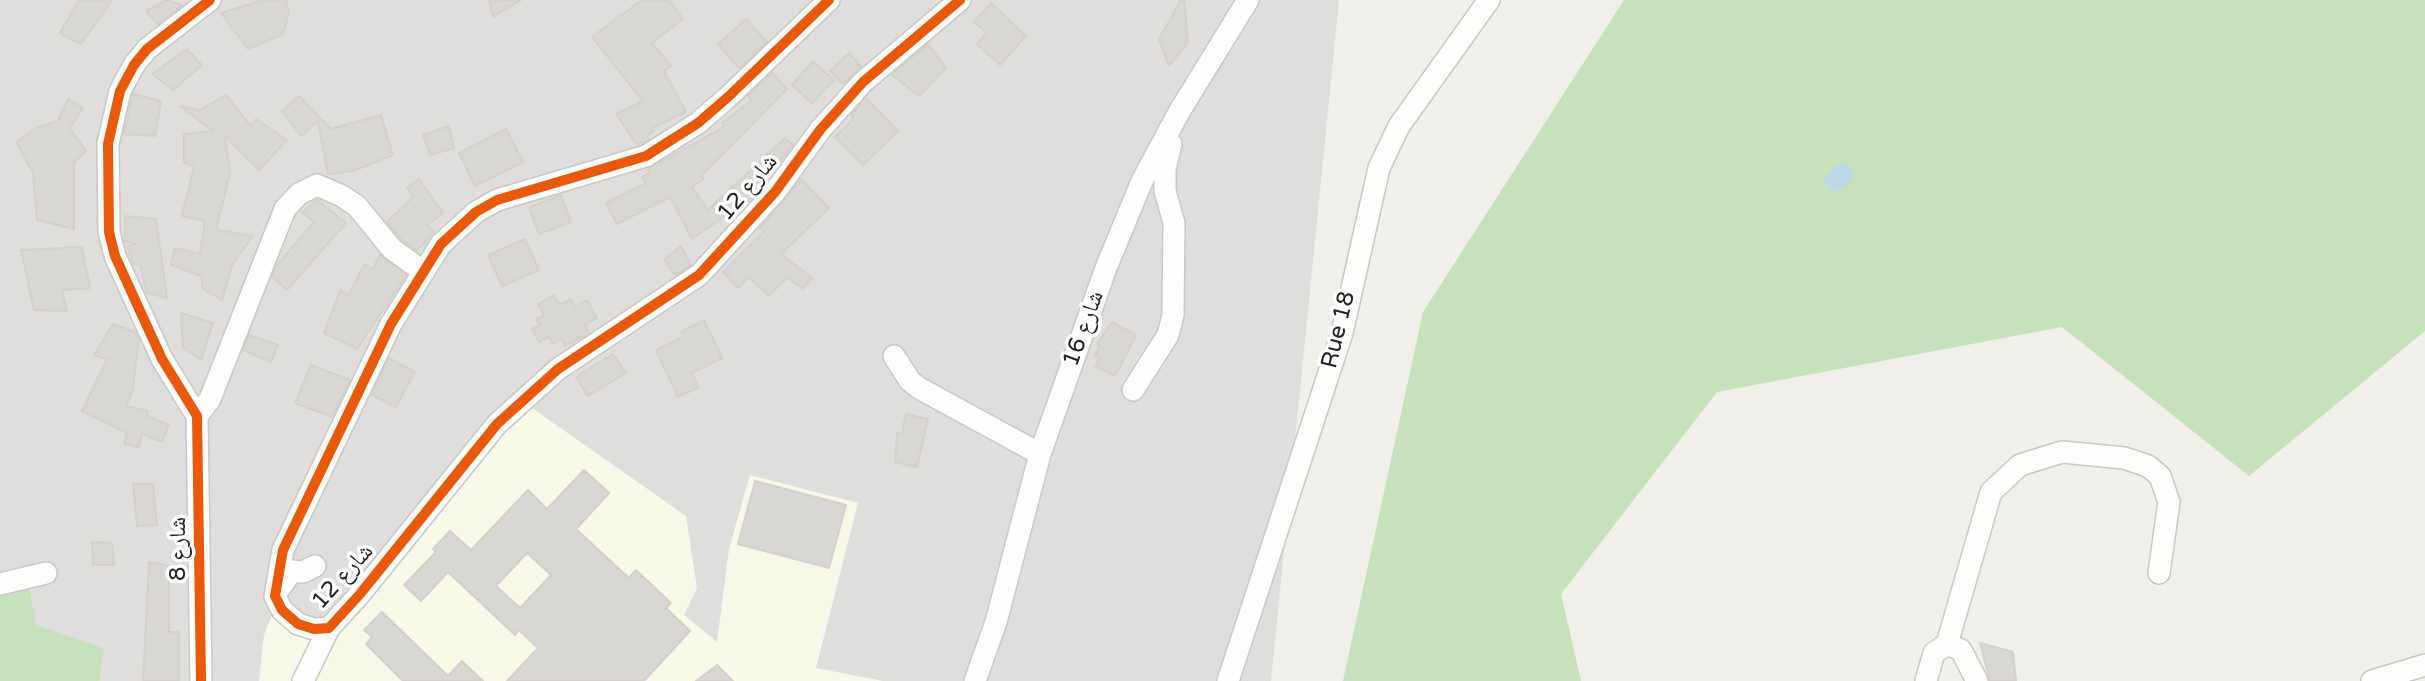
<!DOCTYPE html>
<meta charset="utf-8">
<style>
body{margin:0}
canvas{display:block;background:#f0efea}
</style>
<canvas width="2425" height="681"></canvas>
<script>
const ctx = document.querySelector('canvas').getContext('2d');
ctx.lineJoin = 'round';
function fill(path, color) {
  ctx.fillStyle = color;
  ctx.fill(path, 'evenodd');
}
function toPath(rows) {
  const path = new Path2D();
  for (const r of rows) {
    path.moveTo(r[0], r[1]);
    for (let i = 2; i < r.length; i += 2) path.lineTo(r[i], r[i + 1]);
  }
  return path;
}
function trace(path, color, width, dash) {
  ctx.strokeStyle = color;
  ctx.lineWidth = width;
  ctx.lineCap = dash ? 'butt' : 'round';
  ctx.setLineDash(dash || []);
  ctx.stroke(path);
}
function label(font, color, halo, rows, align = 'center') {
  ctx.font = font + ' "Varela Round","Noto Naskh Arabic",sans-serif';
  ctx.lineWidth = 7;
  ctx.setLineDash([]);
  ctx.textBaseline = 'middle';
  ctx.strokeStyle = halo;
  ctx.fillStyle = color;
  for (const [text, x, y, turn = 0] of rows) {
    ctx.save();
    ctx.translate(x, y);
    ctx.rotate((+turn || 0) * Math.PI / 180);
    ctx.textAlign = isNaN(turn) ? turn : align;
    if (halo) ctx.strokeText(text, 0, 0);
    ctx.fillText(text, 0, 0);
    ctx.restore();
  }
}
const residential = toPath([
 [0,0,1339,0,1271,681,0,681]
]);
const education = toPath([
 [532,408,686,516,697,588,684,615,717,642,729,549,750,475,858,503,816,668,883,681,259,681,264,635,272,615,291,634,313,640,331,637,507,431]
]);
const religious = toPath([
 [432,360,456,373,420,437,432,445,328,571,293,557,363,407,395,425]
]);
const forest = toPath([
 [1624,0,2425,0,2425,331,2249,476,2062,327,1717,392,1561,594,1581,681,1343,681,1423,312],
 [29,585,36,625,104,648,99,681,0,681,0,593]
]);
const water = toPath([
 [1838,164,1850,165,1854,177,1843,189,1831,191,1823,178]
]);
const building = toPath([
 [79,0,112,0,81,44,60,33,79,0],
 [166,0,182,5,158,24,146,11,166,0],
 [263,0,286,0,289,12,283,34,248,49,221,13,263,0],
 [489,0,521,0,493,17,489,0],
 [642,0,669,0,683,19,652,43,671,66,664,71,686,112,652,128,654,131,647,136,649,139,637,145,616,114,643,101,592,37,642,0],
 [1181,0,1184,0,1188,42,1169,66,1159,39,1181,0],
 [991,3,1026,36,1000,65,977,44,987,33,974,22,991,3],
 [746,19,767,42,739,68,718,44,746,19],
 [928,44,946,68,919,96,892,75,928,44],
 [187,49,202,65,173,90,152,74,187,49],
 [849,53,861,66,843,84,830,71,849,53],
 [813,61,834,80,812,103,792,85,813,61],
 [772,73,787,89,701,176,704,179,692,187,708,210,785,138,793,145,739,212,730,220,725,216,692,239,670,197,617,224,606,203,646,183,642,177,650,173,648,169,724,127,722,123,752,100,748,96,772,73],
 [133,94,161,101,155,136,124,134,133,94],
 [226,95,251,126,256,119,287,140,259,170,225,136,230,174,216,230,253,236,233,263,222,300,203,289,201,276,171,265,175,248,200,254,205,221,182,216,194,166,184,163,184,134,213,131,180,106,200,110,226,95],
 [299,96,331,129,381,115,393,155,353,171,328,174,318,121,301,136,282,111,299,96],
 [866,98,898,131,863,165,835,137,854,118,851,115,866,98],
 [68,99,83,108,70,128,86,151,74,163,74,229,37,220,33,173,16,142,38,127,58,121,68,99],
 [449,126,454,148,430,155,423,135,449,126],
 [506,129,523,162,475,186,459,153,506,129],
 [419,179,443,213,427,225,434,232,417,251,401,239,387,222,413,197,407,188,419,179],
 [801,179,829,208,781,254,812,278,803,289,787,277,769,296,749,277,738,288,723,272,764,232,760,228,801,179],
 [561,195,571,222,539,234,529,207,561,195],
 [317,200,346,223,287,290,272,277,277,265,314,222,302,212,317,200],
 [125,216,156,219,167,298,147,293,140,264,133,264,127,246,137,244,125,241,125,216],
 [525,239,539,270,502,286,488,255,525,239],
 [681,246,691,265,675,275,664,260,681,246],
 [82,247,90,288,62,290,67,311,34,310,21,250,82,247],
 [380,255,406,275,357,349,324,333,340,290,348,295,365,264,373,269,380,255],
 [554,295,560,305,571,299,575,307,587,300,597,318,585,325,589,333,565,346,562,339,553,344,549,337,539,342,532,329,540,325,536,319,544,315,538,304,554,295],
 [181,313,213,323,201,360,183,348,181,313],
 [704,320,722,358,692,373,699,387,678,397,656,350,683,337,681,332,704,320],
 [1112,322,1136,335,1115,376,1095,366,1100,358,1095,356,1100,345,1097,344,1112,322],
 [113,324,135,332,139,340,132,393,126,406,148,411,147,416,169,425,162,442,142,434,139,447,124,444,127,433,82,411,107,359,94,355,113,324],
 [249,335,278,345,271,362,243,350,249,335],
 [613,354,626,373,588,396,576,377,613,354],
 [389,358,415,372,396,407,372,395,389,358],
 [311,365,350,380,332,417,295,403,311,365],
 [906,414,928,419,917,467,895,462,897,433,902,434,906,414],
 [584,470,609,493,576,529,629,578,636,570,671,603,666,608,690,631,644,681,507,681,538,648,519,630,515,635,448,572,421,601,404,585,436,552,433,549,450,531,471,550,528,490,547,509,584,470],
 [527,553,551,575,520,608,496,586,527,553],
 [755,481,846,505,829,568,738,544,755,481],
 [133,484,153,484,157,525,137,526,133,484],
 [92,542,112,543,114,565,93,565,92,542],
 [149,562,169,566,169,632,179,632,179,681,143,681,149,562],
 [382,612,448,676,462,661,483,681,403,681,366,644,372,637,364,630,382,612],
 [1980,643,2013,652,2016,681,1990,681,1980,643],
 [717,665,733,681,696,681,717,665]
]);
const minor = toPath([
 [829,0,728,97,698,123,646,156,497,200,476,212,441,244,391,324,283,550,275,596,282,610,298,624,314,629,329,628,360,594,497,424,558,369,699,275,775,192,820,130,863,82,960,0],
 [894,356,910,381,919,388,1040,454],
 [1133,390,1168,335,1173,315,1174,223,1165,191,1165,169,1171,144],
 [197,416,210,399,285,209,299,194,317,185,342,196,357,206,392,249,424,272],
 [0,584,46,573],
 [277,592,292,571,303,572,315,566],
 [1947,644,1991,492,2020,465,2062,452,2124,458,2148,466,2160,476,2169,502,2159,573],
 [201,681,197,416,162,359,115,256,109,232,108,144,120,91,134,65,147,49,210,0],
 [303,681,329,628],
 [975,681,996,622,1040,454,1106,268,1142,181,1179,112,1248,0],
 [1228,681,1342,333,1379,168,1399,126,1489,0],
 [1926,681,1934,653,1947,644,1961,650,1977,681],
 [2372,681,2425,665]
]);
const cycleway = toPath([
 [829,0,728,97,698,123,646,156,497,200,476,212,441,244,391,324,283,550,275,596,282,610,298,624,314,629,329,628,360,594,497,424,558,369,699,275,775,192,820,130,863,82,960,0],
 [201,681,197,416,162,359,115,256,109,232,108,144,120,91,134,65,147,49,210,0]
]);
const streetNames = [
 ["شارع 12",748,188,-50],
 ["شارع 16",1084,329,-70],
 ["Rue 18",1339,330,-76],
 ["شارع 8",179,549,-90],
 ["شارع 12",343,577,-48]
];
fill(residential, '#dfdedc');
fill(education, '#f7f8e7');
fill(religious, '#dededc');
fill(forest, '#c7e1bd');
fill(water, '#bcd9e5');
fill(building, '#d8d7d3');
trace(building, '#d4d1cb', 2);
trace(minor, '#c9c8c6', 24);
trace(minor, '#fdfdfc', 21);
trace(cycleway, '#e8590c', 10);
label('23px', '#222', '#fff', streetNames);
</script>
